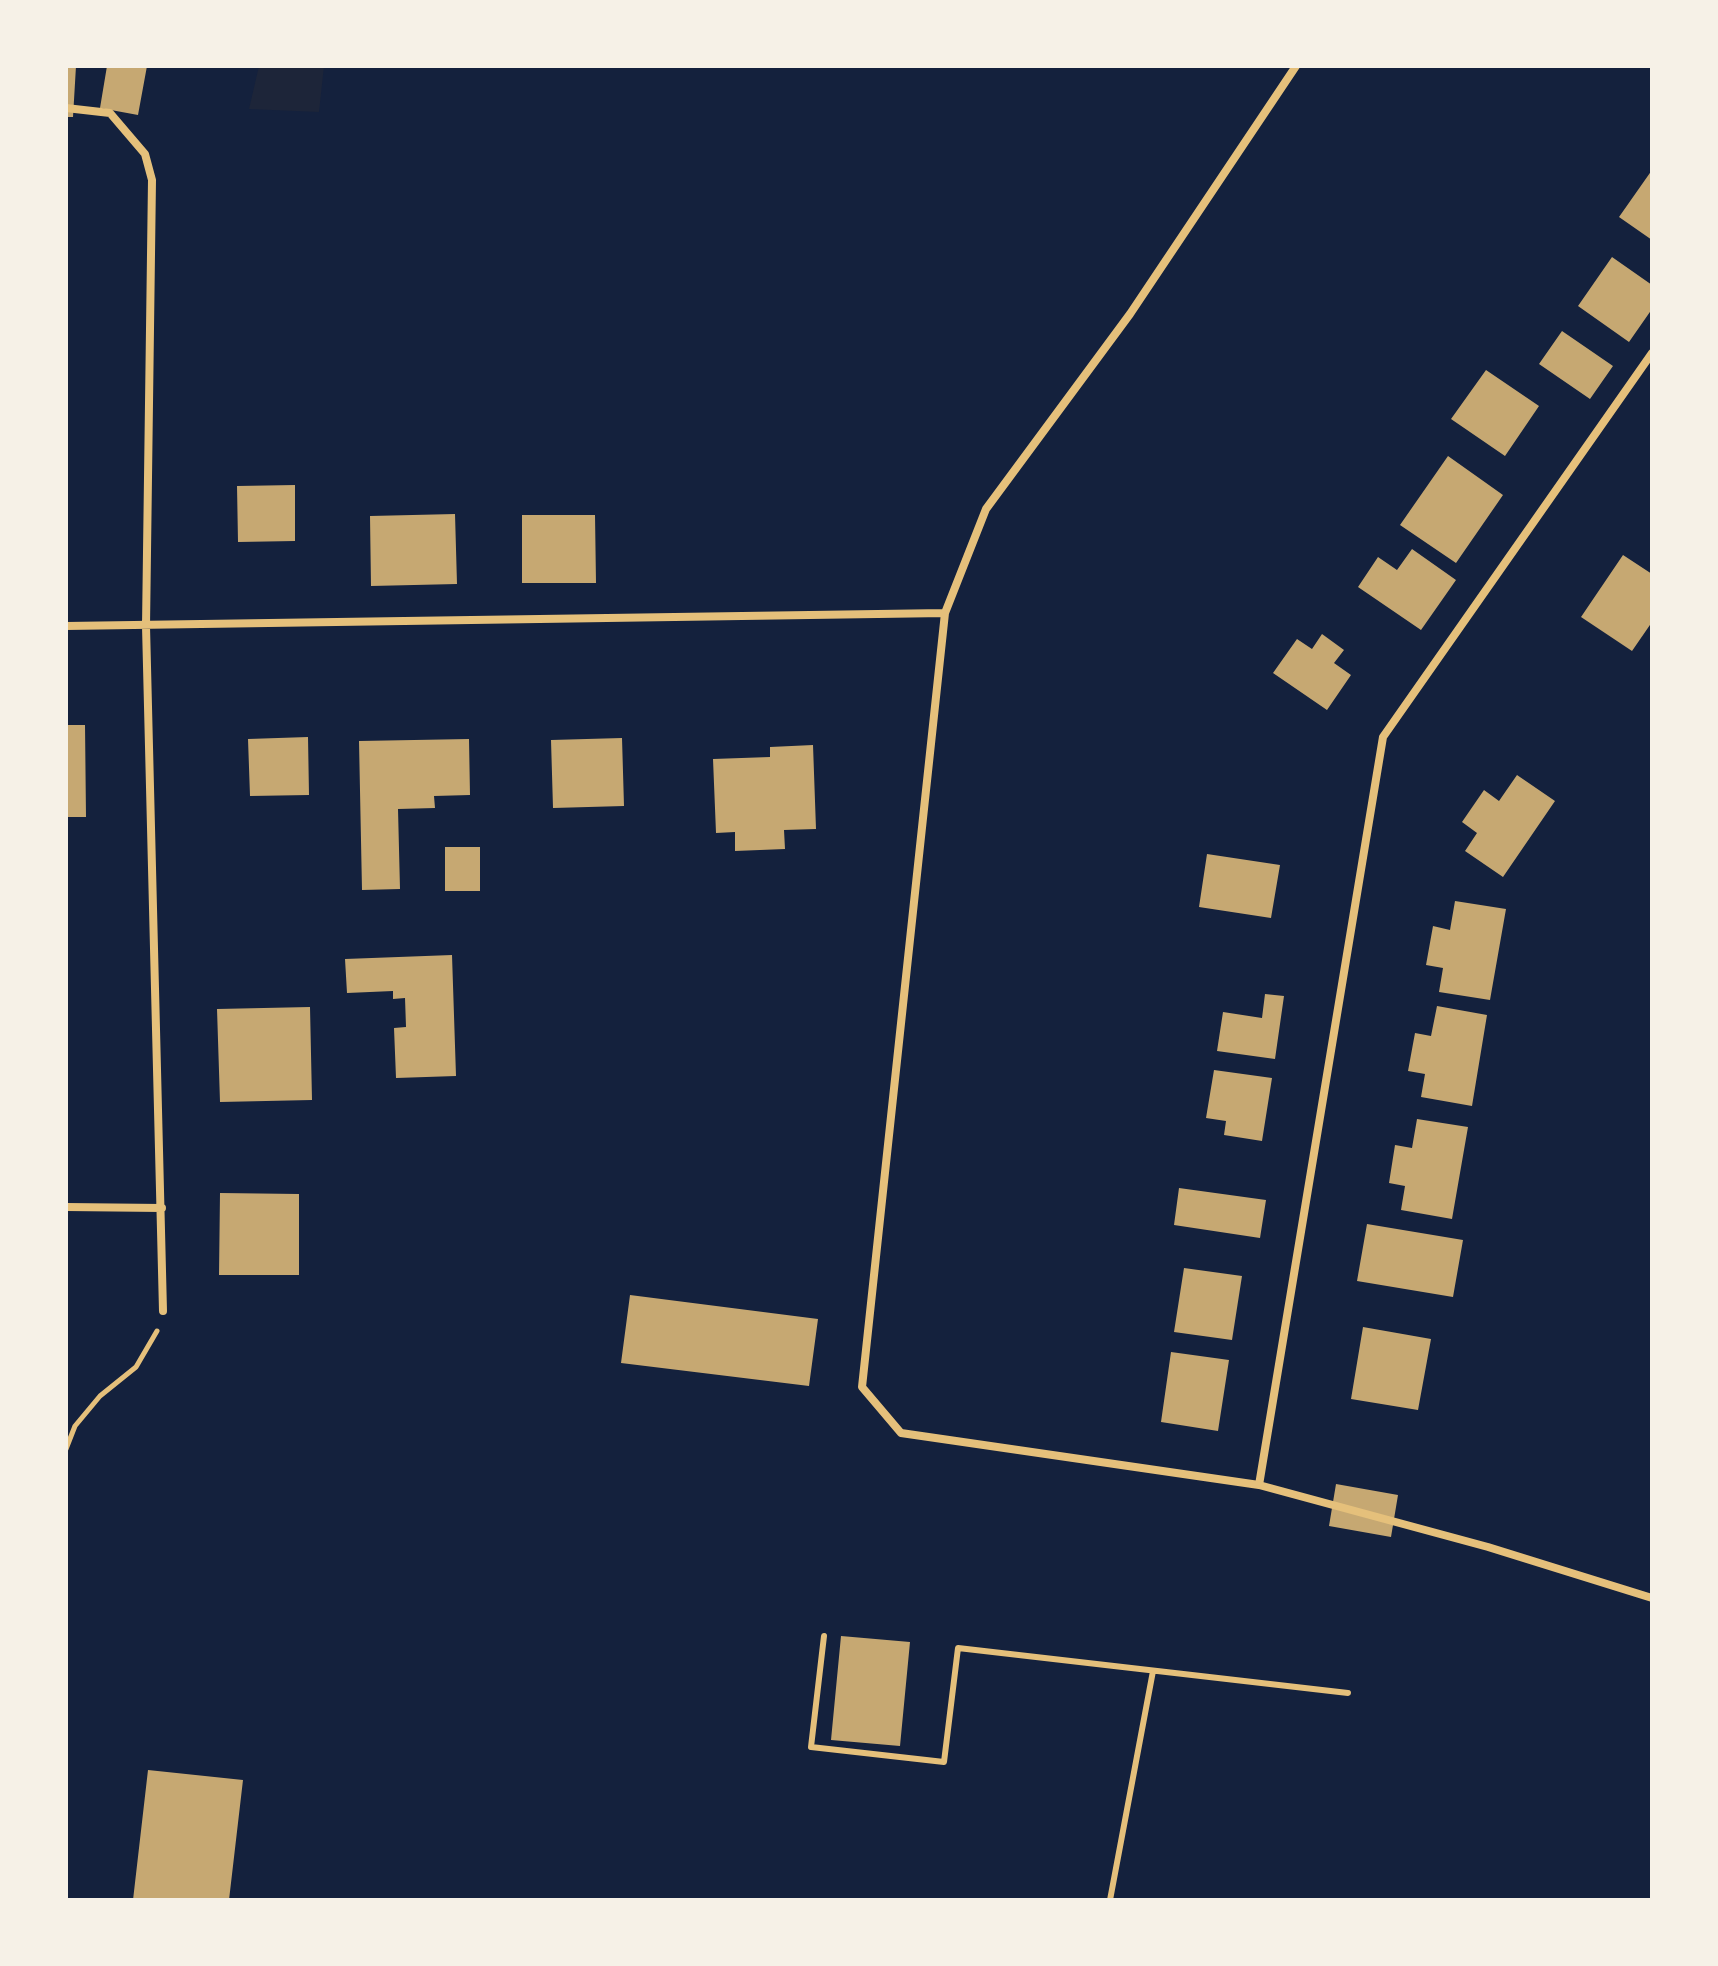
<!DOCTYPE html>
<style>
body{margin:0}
#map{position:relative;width:1718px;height:1966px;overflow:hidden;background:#14213d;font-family:"Fira Sans Condensed",sans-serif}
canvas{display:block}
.frame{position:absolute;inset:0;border:68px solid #f6f1e7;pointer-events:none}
</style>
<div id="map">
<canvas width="1718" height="1966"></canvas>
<div class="frame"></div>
</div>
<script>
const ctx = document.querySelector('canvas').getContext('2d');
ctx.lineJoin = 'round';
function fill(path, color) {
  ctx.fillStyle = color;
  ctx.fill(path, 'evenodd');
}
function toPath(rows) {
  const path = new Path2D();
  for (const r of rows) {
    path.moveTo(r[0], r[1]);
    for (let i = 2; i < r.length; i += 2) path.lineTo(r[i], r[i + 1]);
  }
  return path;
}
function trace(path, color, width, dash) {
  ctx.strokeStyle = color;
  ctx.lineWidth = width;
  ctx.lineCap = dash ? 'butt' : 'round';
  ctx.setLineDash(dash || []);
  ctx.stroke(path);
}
const green = toPath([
 [259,66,324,66,319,112,249,109]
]);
const building = toPath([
 [66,66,76,66,73,117,66,117],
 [107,66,147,66,138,115,100,108],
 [1652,170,1652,240,1619,217],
 [1612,257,1652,285,1652,309,1629,342,1578,306],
 [1562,331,1613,366,1590,399,1539,364],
 [1486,370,1539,406,1505,456,1451,419],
 [1448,456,1503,495,1456,563,1400,525],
 [295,485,295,541,238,542,237,486],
 [455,514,457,584,371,586,370,516],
 [522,515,595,515,596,583,522,583],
 [1412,549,1456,580,1421,630,1358,587,1378,557,1397,570],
 [1623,555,1652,574,1652,622,1632,651,1581,617],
 [1322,634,1344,650,1334,663,1351,675,1327,710,1273,673,1297,639,1312,649],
 [66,725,85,725,86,817,66,817],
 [308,737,309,795,250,796,248,739],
 [622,738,624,806,553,808,551,740],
 [469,739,470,795,434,796,435,808,398,809,400,889,362,890,359,741],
 [813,745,816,829,784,830,785,849,735,851,735,832,716,833,713,759,770,757,770,747],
 [1517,775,1555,801,1503,877,1465,851,1477,833,1462,822,1484,790,1499,801],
 [445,847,480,847,480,891,445,891],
 [1207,854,1280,865,1271,918,1199,907],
 [1455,901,1506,909,1490,1000,1439,992,1443,968,1426,965,1433,926,1450,930],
 [452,955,456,1076,396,1078,394,1028,406,1027,405,998,393,999,393,991,347,993,345,959],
 [1265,994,1284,996,1275,1059,1217,1051,1223,1012,1262,1018],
 [1437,1006,1487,1015,1472,1106,1421,1097,1425,1074,1408,1071,1415,1033,1431,1036],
 [310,1007,312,1100,220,1102,217,1009],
 [1214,1070,1272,1078,1262,1141,1224,1135,1226,1121,1206,1118],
 [1417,1119,1468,1127,1452,1219,1401,1210,1405,1186,1389,1183,1395,1145,1412,1148],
 [1179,1188,1266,1200,1260,1238,1174,1225],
 [220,1193,299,1194,299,1275,219,1275],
 [1367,1224,1463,1240,1453,1297,1357,1281],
 [1184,1268,1242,1276,1232,1340,1174,1332],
 [630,1295,818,1319,809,1386,621,1363],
 [1363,1327,1431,1339,1418,1410,1351,1399],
 [1171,1352,1229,1360,1218,1431,1161,1422],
 [1336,1484,1398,1495,1391,1537,1329,1526],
 [841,1636,910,1642,900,1746,831,1740],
 [148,1770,243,1780,229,1900,133,1900]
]);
const path = toPath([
 [66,1449,75,1426,100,1396,136,1367,157,1331]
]);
const service = toPath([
 [824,1636,811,1747,944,1762,958,1648,1348,1693],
 [1110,1900,1153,1671]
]);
const minor = toPath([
 [1296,66,1130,314,986,509,945,613,862,1387,901,1433,1259,1485,1488,1547,1652,1598],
 [66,108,110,113,145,154,152,180,146,626,163,1311],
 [66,626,945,613],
 [66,1207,162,1208],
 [1259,1485,1383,737,1652,353]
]);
fill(green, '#1d2539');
fill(building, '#c6a872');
trace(path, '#e5c07b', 5);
trace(service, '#e5c07b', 6);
trace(minor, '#e5c07b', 8);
</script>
